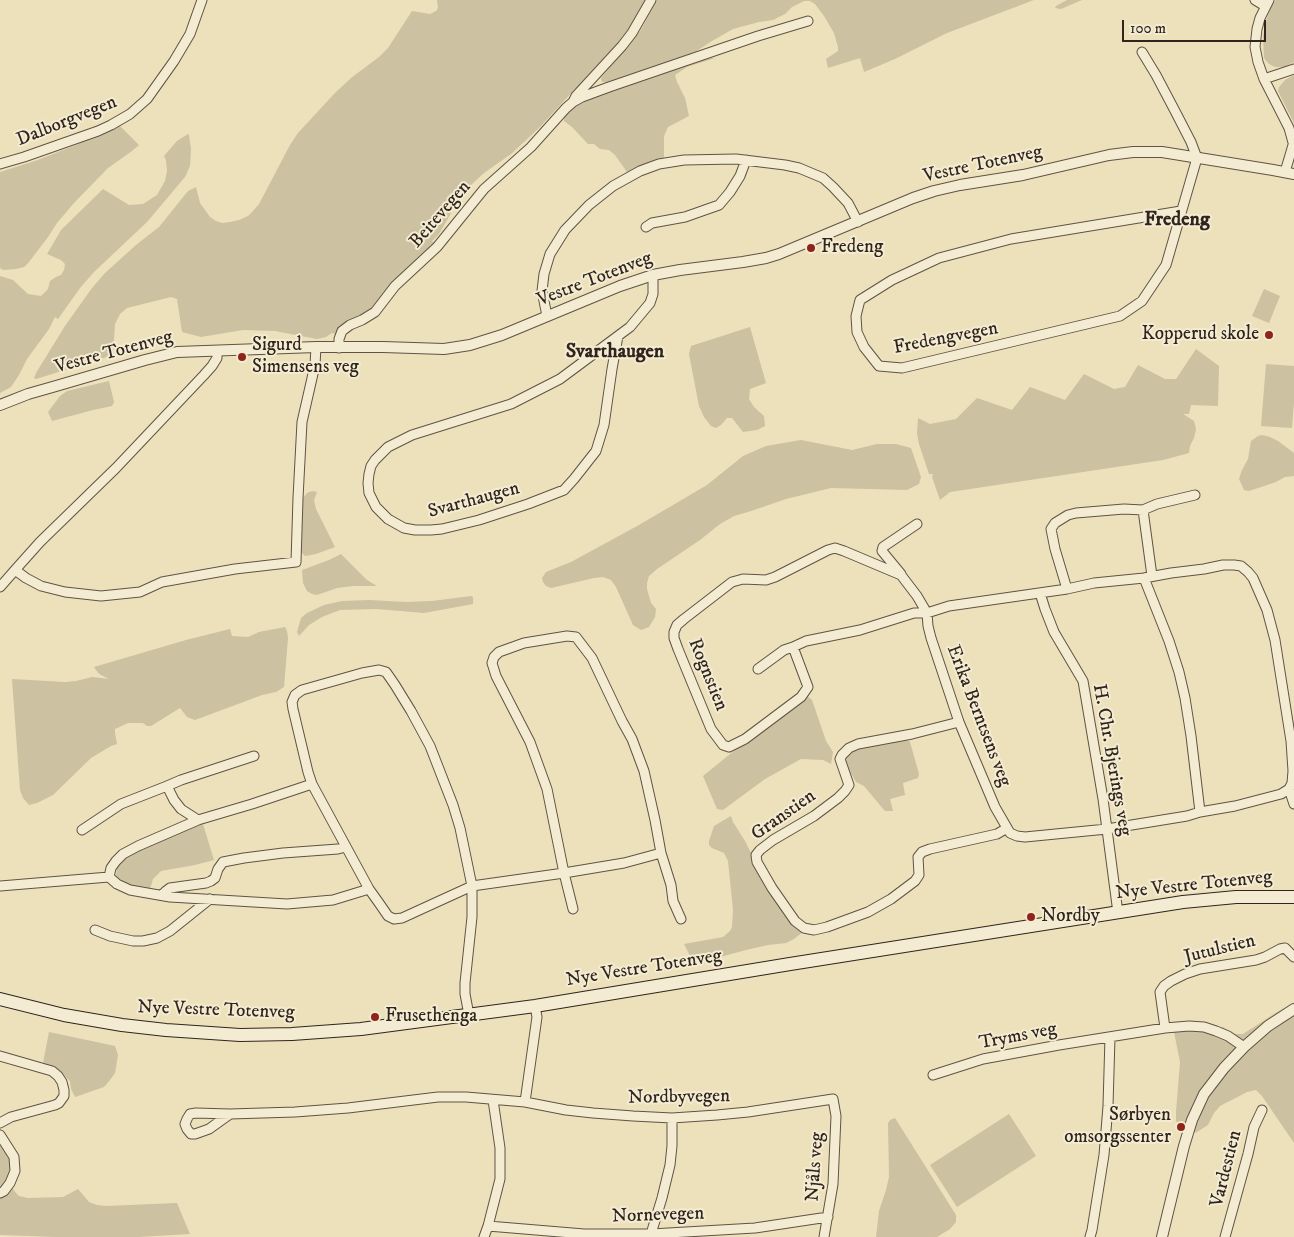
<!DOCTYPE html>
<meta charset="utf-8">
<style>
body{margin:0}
#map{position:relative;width:1294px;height:1237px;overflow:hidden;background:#ece1bb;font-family:"IM FELL DW Pica",serif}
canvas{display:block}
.scale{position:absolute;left:1122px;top:20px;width:144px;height:22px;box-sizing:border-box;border:2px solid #30241c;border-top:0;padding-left:6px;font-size:15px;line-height:18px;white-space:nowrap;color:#30241c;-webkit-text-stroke:4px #f3ecd3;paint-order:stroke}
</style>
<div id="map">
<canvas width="1294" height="1237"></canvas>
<div class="scale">100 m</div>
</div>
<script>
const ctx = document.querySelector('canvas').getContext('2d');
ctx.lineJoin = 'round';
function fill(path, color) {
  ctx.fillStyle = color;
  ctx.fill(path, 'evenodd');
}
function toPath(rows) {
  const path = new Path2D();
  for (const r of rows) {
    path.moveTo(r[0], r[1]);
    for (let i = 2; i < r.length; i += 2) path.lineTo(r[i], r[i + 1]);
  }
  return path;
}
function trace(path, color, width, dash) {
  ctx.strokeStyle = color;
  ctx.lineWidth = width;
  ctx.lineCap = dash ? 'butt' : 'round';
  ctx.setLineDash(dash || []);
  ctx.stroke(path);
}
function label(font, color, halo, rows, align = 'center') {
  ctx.font = font + ' "IM FELL DW Pica",serif';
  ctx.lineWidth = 4;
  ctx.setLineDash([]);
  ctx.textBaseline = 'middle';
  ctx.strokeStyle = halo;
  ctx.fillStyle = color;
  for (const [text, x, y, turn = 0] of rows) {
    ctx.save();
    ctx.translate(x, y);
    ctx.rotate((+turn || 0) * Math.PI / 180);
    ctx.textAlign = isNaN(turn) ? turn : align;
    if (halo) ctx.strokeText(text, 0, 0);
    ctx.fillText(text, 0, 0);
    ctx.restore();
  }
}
const green = toPath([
 [437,0,647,0,626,34,596,69,574,90,539,128,511,154,484,173,458,197,450,215,439,234,432,241,436,244,375,307,345,323,340,327,335,334,332,333,326,337,317,339,275,331,243,330,201,337,182,332,177,299,171,297,127,308,120,314,115,324,113,355,36,379,34,378,36,373,65,326,92,288,105,273,136,245,159,227,188,191,196,187,200,203,210,217,216,221,222,223,230,222,239,220,248,216,253,211,259,204,290,145,298,133,334,94,351,78,379,57,388,48,412,11,430,14,436,11,438,8],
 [657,0,1034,0,947,33,895,59,864,72,860,58,828,68,826,59,838,51,838,47,834,33,824,16,815,4,810,1,804,1,792,7,785,14,773,20,759,22,733,29,712,41,695,52,674,60,607,82,602,82,601,78,641,30],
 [1067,0,1082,0,1061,9,1055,8,1056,6],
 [1276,0,1294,0,1294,62,1284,67,1275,67,1269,64,1264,58,1263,36,1266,21,1272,5],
 [710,58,715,58,687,67,675,75,677,82,685,98,689,116,668,127,664,136,664,159,627,172,615,155,609,150,600,149,594,144,588,144,572,127,564,121,564,118,571,109,588,100,615,89,693,63],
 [1294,75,1294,123,1278,91,1279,87,1285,80],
 [119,125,139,145,132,151,108,168,74,203,57,223,48,237,29,262,24,267,16,269,3,270,0,268,0,172,35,161,76,145],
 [188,134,189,135,191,149,190,166,185,177,147,222,94,272,80,288,58,319,55,317,49,329,27,359,19,375,11,387,0,393,0,276,13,280,28,294,41,296,48,289,50,281,56,277,61,275,64,270,65,264,61,260,47,254,61,230,103,189,129,205,143,204,157,195,165,181,167,171,166,160,164,156,177,141],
 [1264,289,1280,296,1269,323,1252,316],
 [750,327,766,383,750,389,749,399,754,407,764,416,765,426,757,430,743,432,732,418,727,418,721,425,716,428,711,426,704,417,699,406,689,354,691,346],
 [1196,349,1219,366,1218,406,1191,405,1189,414,1183,414,1194,421,1196,429,1194,438,1190,446,1189,453,1163,460,950,492,940,500,932,477,933,474,929,474,919,444,917,433,918,418,930,424,956,419,977,398,1012,410,1030,387,1065,400,1084,374,1114,389,1125,387,1138,365,1165,379,1176,379],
 [1266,364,1294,366,1294,402,1292,428,1261,426],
 [109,381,114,402,112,406,93,410,52,421,48,412,60,396,67,391],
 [1262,435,1270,437,1278,441,1294,453,1294,476,1285,477,1276,482,1249,491,1244,490,1239,479,1242,470,1248,459,1251,441,1258,436],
 [801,440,852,450,877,444,896,444,911,448,921,477,919,484,907,490,831,488,786,499,751,511,734,516,720,524,700,540,657,569,649,576,647,583,647,589,651,603,656,609,655,617,649,627,641,630,633,625,616,587,611,580,603,577,594,578,551,588,546,586,543,582,542,578,546,572,571,562,639,525,707,485,743,456,766,446],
 [312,491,317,492,314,500,316,509,335,547,316,554,305,556,301,552,303,498,307,493],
 [341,554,367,580,377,586,353,586,337,588,317,595,312,594,307,591,303,583,302,570,329,560],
 [471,596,473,597,473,604,424,613,377,609,340,610,322,617,309,625,299,636,297,632,301,618,307,613,324,605,342,601,370,600,405,602,432,601],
 [285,627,287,631,288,638,284,687,276,692,262,695,195,720,187,717,180,708,151,726,147,726,143,723,128,723,115,729,115,733,117,744,111,746,91,758,53,795,37,803,29,805,23,798,20,790,12,679,65,682,76,681,92,677,109,679,99,674,94,667,186,640,230,629,232,636,248,637,259,632],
 [806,695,812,700,826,741,833,752,831,764,823,760,801,759,765,779,723,810,717,809,703,776,735,750,793,708],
 [904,738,910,742,919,774,918,778,903,783,905,795,890,799,893,811,885,811,864,786,856,782,845,763,846,756,854,749],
 [731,816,733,822,745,841,757,865,788,908,808,928,794,939,786,943,768,945,746,950,724,956,701,961,692,960,684,944,723,937,730,931,732,927,733,910,728,861,724,853,712,848,709,845,709,841,714,826],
 [203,824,214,860,195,865,161,871,153,879,150,889,135,887,122,881,116,876,117,868,124,858,142,846],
 [1294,1003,1294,1143,1262,1096,1256,1090,1247,1092,1220,1106,1214,1113,1208,1125,1197,1132,1193,1133,1185,1131,1176,1121,1176,1112,1180,1062,1174,1032,1174,1028,1176,1024,1180,1022,1202,1023,1215,1027,1223,1027,1235,1034,1243,1034,1277,1012],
 [49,1032,115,1046,118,1055,115,1073,110,1080,104,1087,75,1097,71,1089,70,1081,60,1071,43,1063],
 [1009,1114,1036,1156,957,1207,930,1165],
 [895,1118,956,1215,956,1222,950,1229,937,1237,876,1237,879,1211,886,1190,889,1177,888,1123,890,1120],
 [0,1128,12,1145,15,1153,11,1186,16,1193,19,1196,28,1198,63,1197,78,1189,89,1202,97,1205,106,1206,177,1203,190,1234,138,1237,56,1237,0,1235]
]);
const minor = toPath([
 [1255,0,1265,6],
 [1269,0,1260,18,1257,29,1255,47,1258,62,1264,79,1289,128,1294,146],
 [1142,52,1156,75,1175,111,1191,142,1197,158,1166,265,1142,301,1120,316,902,368,879,366,864,347,857,332,856,316,860,300,892,280,939,258,1011,239,1181,211],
 [1264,79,1294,69],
 [574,100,576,96,622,46,632,33,651,0],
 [0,164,24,157,98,131,111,125,130,114,147,99,174,61,190,34,202,0],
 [1285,172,1293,145],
 [646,227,652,223,685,217,719,205,730,192,740,176,746,160],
 [547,316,542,291,544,274,550,254,565,230,589,205,613,186,640,171,659,164,684,160,736,159,785,165,799,168,823,178,833,187,848,203,858,222],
 [618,336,612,369,604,425,596,451,574,479,564,490,528,504,479,520,442,529,431,530,415,530,404,528,388,519,376,507,369,493,368,483,369,474,371,466,375,460,388,447,412,435,511,404,560,379,630,327,650,303,653,294,653,275],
 [339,348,339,339,342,331,350,325,362,320,375,312,395,286,437,247,484,189,531,147,566,108,573,102,582,97,609,87,758,36,808,21],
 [217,351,217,358,212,366,204,375,116,468,40,542,15,570,26,578,41,586,65,592,101,596,140,592,162,582,235,569,296,562,298,498,302,422,315,365,316,347],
 [1143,510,1157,504,1195,495],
 [901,574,882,551,883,547,917,524],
 [1144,578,1169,641,1179,672,1185,698,1191,736,1200,812],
 [0,587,15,570],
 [1067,589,1055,549,1051,529,1055,523,1068,515,1076,513,1124,509,1143,510,1152,576],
 [1040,593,1045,609,1054,632,1083,681,1103,799,1118,913],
 [758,669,784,650,793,647],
 [959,722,912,734,858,744,849,748,842,755,840,759,849,785,845,791,838,798,814,816,773,840,760,850,756,855,757,862,772,888,795,921,804,928,814,930,827,927,868,912,891,899,915,881,919,875,918,857,922,852,930,849,997,834,1007,828],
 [1289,789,1292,783,1293,771,1291,741,1275,640,1267,610,1253,578,1248,572,1241,566,1234,565,1223,565,1204,569,1171,573,1144,578,1094,583,1067,589,949,606,927,613,914,613,860,630,806,641,793,647,808,687,801,697,745,739,729,747,723,745,711,729,678,649,674,638,674,632,677,625,684,619,732,582,743,579,766,580,775,577,828,550,835,548,844,551,901,575,917,596,927,613,928,626,931,638,959,722,995,807,1010,833,1017,836,1025,837,1107,829,1187,816,1200,812,1235,806,1281,794,1289,789,1294,804],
 [198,820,181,809,174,800,167,786,181,780,254,756],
 [82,830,121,804,167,786],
 [661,853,671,885,673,901,681,919],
 [109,877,111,868,116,861,123,854,138,846,198,820,252,804,312,784],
 [0,886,109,877,117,884,130,890,170,897,287,904,333,900,369,889],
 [162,895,166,891,170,888,206,883,211,881,215,878,218,869,223,862,244,858,283,853,338,849,346,847],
 [95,930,110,936,133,941,143,941,157,938,170,931,210,899],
 [535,1006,537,1017,525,1102,566,1110,593,1113,633,1116,672,1118,717,1115,748,1112,833,1099,836,1116,833,1184,824,1237],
 [469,1015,465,994,465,983,472,917,472,886,460,828,453,805,430,746,411,711,395,685,386,672,379,670,362,673,302,690,295,695,292,702,293,709,308,772,312,784,369,889,379,903,388,916,394,919,402,918,472,886,564,873,624,863,661,853,655,820,644,771,632,739,622,721,592,658,576,637,567,636,524,643,499,652,494,657,492,663,496,676,530,742,547,789,564,873,573,909],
 [1165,1028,1160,992,1164,986,1171,981,1185,974,1200,969,1256,960,1265,957,1280,949,1285,948,1294,957],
 [0,1056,52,1071,58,1076,62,1082,64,1090,64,1096,59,1103,55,1105,11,1117,0,1123],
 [933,1075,983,1059,1059,1045,1165,1028,1189,1026,1204,1027,1216,1031,1228,1036,1244,1047],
 [230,1114,209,1129,195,1134,191,1134,187,1129,185,1124,187,1119,190,1114,196,1113,230,1114,295,1112,348,1108,438,1097,466,1097,525,1102],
 [0,1135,14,1157,15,1171,10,1183,4,1191,0,1193],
 [488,1226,584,1234,651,1234,755,1228,828,1217],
 [484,1237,488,1226,500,1179,500,1148,493,1100],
 [650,1237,662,1198,670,1165,672,1146,672,1118],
 [1090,1237,1092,1230,1104,1155,1108,1106,1110,1037],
 [1225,1237,1248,1154,1254,1127,1262,1110]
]);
const tertiary = toPath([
 [0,405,28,394,56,386,145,360,177,352,316,347,383,347,444,349,470,345,502,335,620,286,653,275,680,270,743,262,766,258,779,254,913,198,934,191,960,185,1023,175,1109,155,1133,152,1162,152,1273,170,1294,174],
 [1162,1237,1184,1146,1192,1120,1204,1094,1224,1068,1244,1047,1268,1026,1294,1009]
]);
const secondary = toPath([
 [0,999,64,1015,122,1025,166,1030,240,1035,292,1034,361,1029,535,1006,790,964,1183,902,1236,897,1294,897]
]);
const markers = [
 [811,248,5,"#8f2418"],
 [1269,335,5,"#8f2418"],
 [242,357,5,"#8f2418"],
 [1031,917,5,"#8f2418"],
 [375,1017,5,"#8f2418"],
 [1181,1127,5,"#8f2418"]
];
const streetNames = [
 ["Dalborgvegen",67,122,-22],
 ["Vestre Totenveg",983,165,-12],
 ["Beitevegen",441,215,-49],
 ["Vestre Totenveg",595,280,-21],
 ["Fredengvegen",946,339,-11],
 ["Vestre Totenveg",114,353,-15],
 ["Svarthaugen",474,501,-15],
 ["Rognstien",707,675,68],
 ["Erika Berntsens veg",978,716,69],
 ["H. Chr. Bjerings veg",1111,760,80],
 ["Granstien",784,816,-35],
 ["Nye Vestre Totenveg",1194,886,-6],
 ["Jutulstien",1220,950,-14],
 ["Nye Vestre Totenveg",644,969,-9],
 ["Nye Vestre Totenveg",216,1011,2],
 ["Tryms veg",1018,1037,-11],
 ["Nordbyvegen",679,1098,-1],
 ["Njåls veg",816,1167,-86],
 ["Vardestien",1227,1169,-76],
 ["Nornevegen",658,1216,-2]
];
const poiNames = [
 ["Fredeng",821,248],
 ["Kopperud skole",1259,335,"right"],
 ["Sigurd",252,346],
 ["Simensens veg",252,368],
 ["Nordby",1041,917],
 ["Frusethenga",385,1017],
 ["Sørbyen",1171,1116,"right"],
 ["omsorgssenter",1171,1138,"right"]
];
const neighbourhoodNames = [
 ["Fredeng",1177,221],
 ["Svarthaugen",615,353]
];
fill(green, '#ccc1a0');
trace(minor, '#5f5344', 11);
trace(tertiary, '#5f5344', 12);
trace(secondary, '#30241c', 14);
trace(minor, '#f3ecd3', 9);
trace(tertiary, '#f3ecd3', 10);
trace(secondary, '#f3ecd3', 12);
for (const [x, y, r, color] of markers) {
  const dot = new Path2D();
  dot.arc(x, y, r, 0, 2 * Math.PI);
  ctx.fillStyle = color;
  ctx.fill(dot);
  trace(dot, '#f3ecd3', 2);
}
label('19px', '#30241c', '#f3ecd3', streetNames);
label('19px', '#30241c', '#f3ecd3', poiNames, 'left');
label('bold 20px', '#30241c', '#f3ecd3', neighbourhoodNames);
</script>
